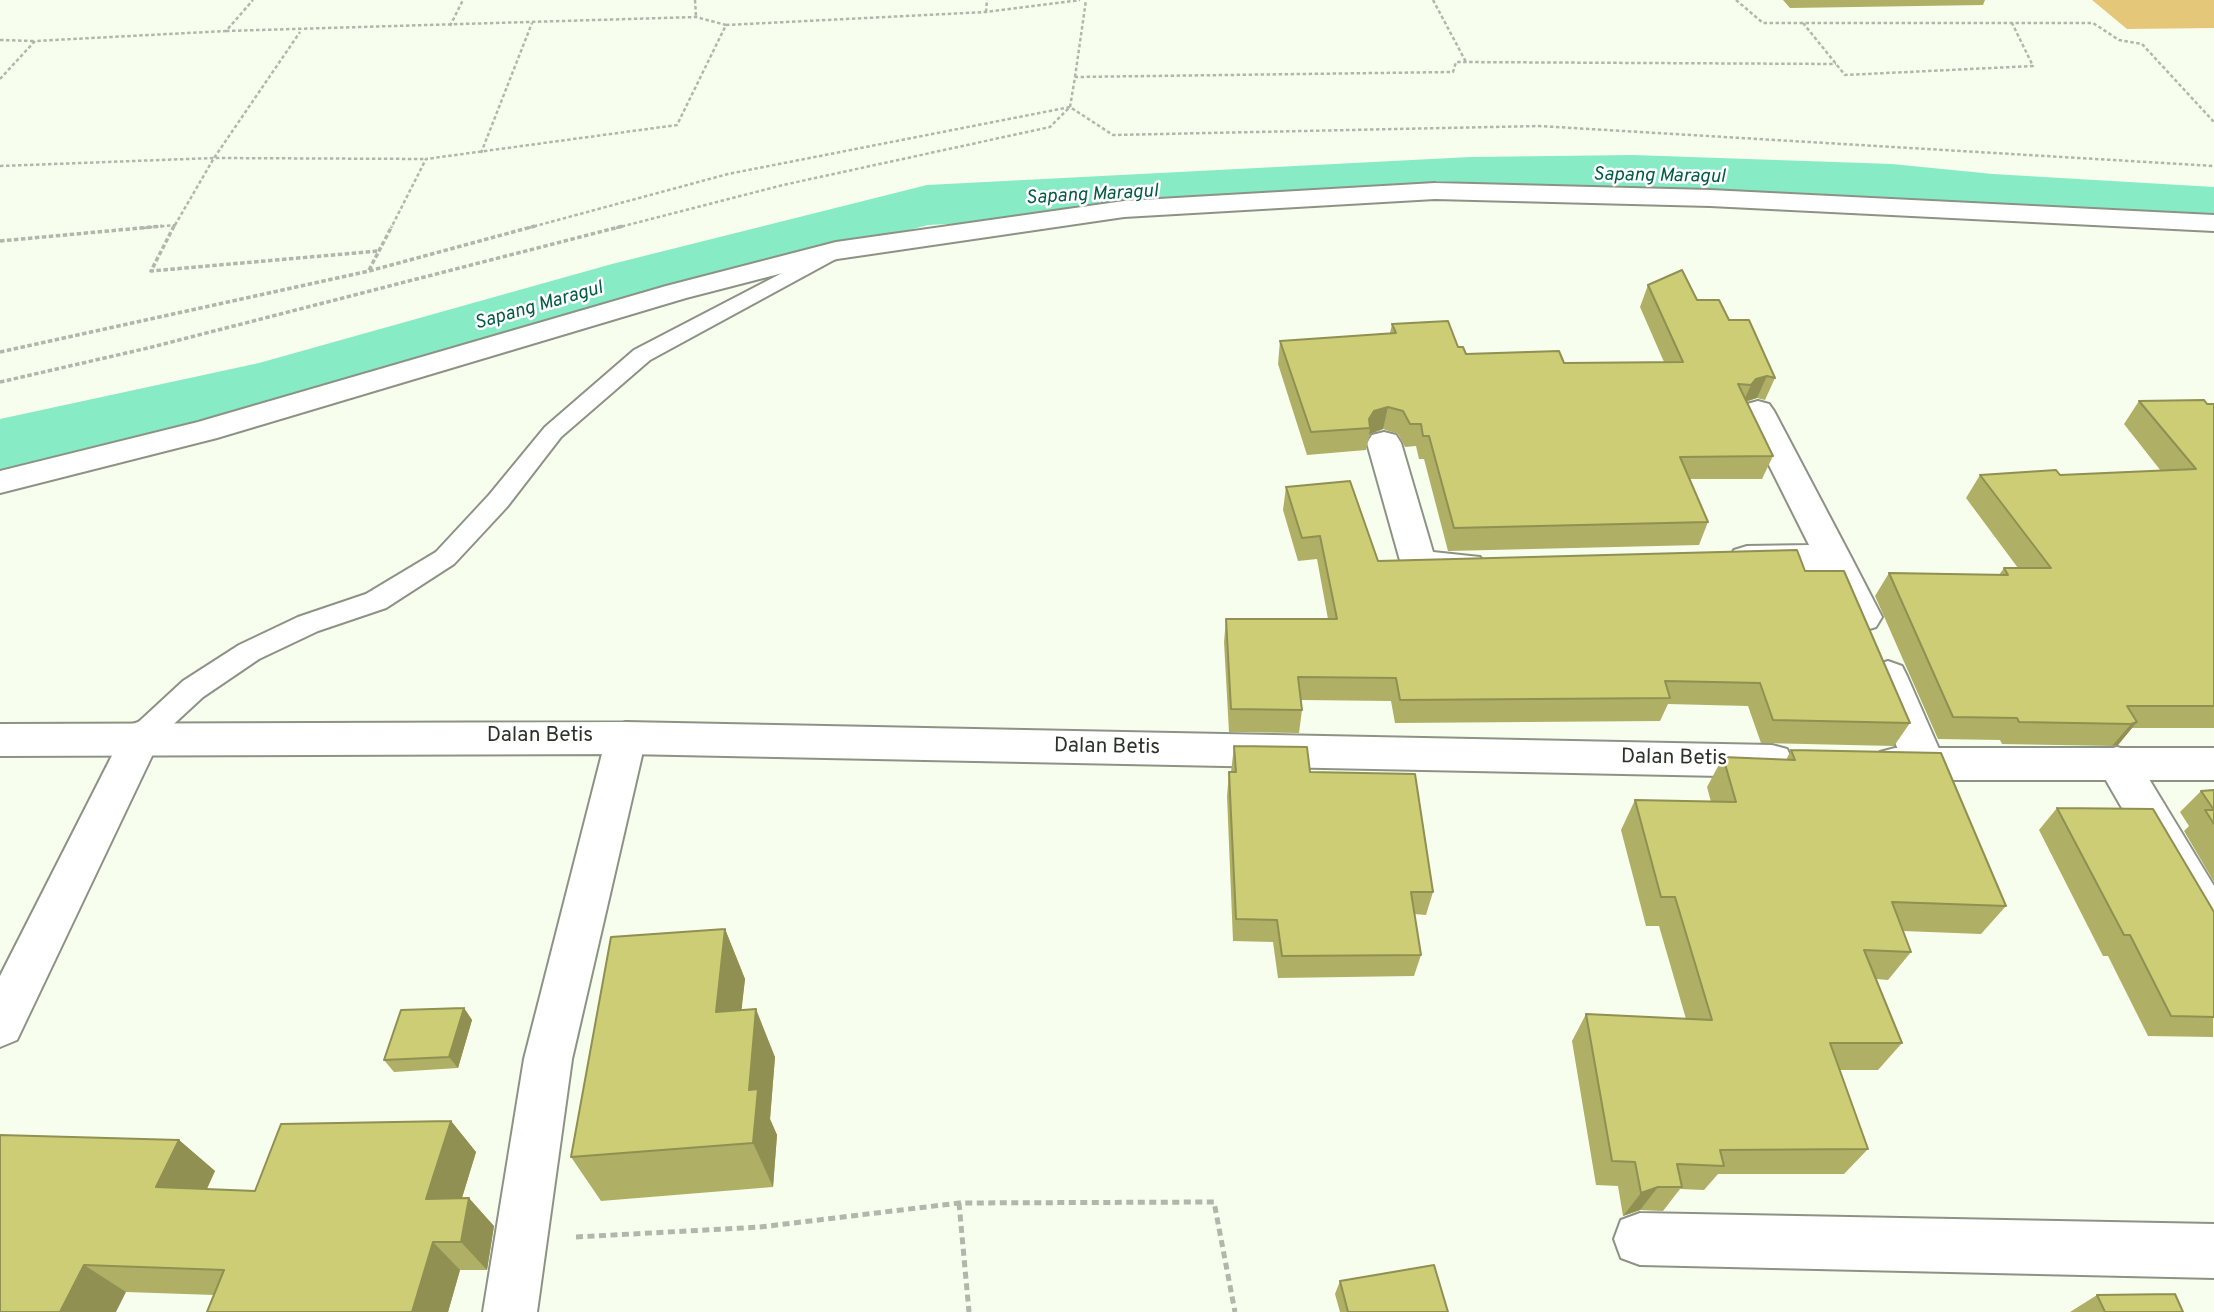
<!DOCTYPE html>
<style>
body{margin:0}
canvas{display:block;background:#f7feee}
</style>
<canvas width="2214" height="1312"></canvas>
<script>
const ctx = document.querySelector('canvas').getContext('2d');
ctx.lineJoin = 'round';
function fill(path, color) {
  ctx.fillStyle = color;
  ctx.fill(path, 'evenodd');
}
function toPath(rows) {
  const path = new Path2D();
  for (const r of rows) {
    path.moveTo(r[0], r[1]);
    for (let i = 2; i < r.length; i += 2) path.lineTo(r[i], r[i + 1]);
  }
  return path;
}
function trace(path, color, width, dash) {
  ctx.strokeStyle = color;
  ctx.lineWidth = width;
  ctx.lineCap = dash ? 'butt' : 'round';
  ctx.setLineDash(dash || []);
  ctx.stroke(path);
}
function label(font, color, halo, rows, align = 'center') {
  ctx.font = font + ' Overpass,sans-serif';
  ctx.lineWidth = 5;
  ctx.setLineDash([]);
  ctx.textBaseline = 'middle';
  ctx.strokeStyle = halo;
  ctx.fillStyle = color;
  for (const [text, x, y, turn = 0] of rows) {
    ctx.save();
    ctx.translate(x, y);
    ctx.rotate((+turn || 0) * Math.PI / 180);
    ctx.textAlign = isNaN(turn) ? turn : align;
    if (halo) ctx.strokeText(text, 0, 0);
    ctx.fillText(text, 0, 0);
    ctx.restore();
  }
}
const green = toPath([
 [2092,0,2214,0,2214,28,2127,29]
]);
const river = toPath([
 [1633,155,1892,164,1993,174,2214,187,2214,227,1993,214,1892,204,1633,195,1470,197,928,225,662,294,298,401,0,471,0,419,259,363,612,264,927,185,1470,157,1633,155]
]);
const pathFar2 = toPath([
 [695,0,696,17],
 [1433,0,1466,62],
 [1736,0,1763,23,2093,23,2119,40,2142,44,2214,122],
 [986,12,987,0],
 [1803,23,1845,75,2033,66,2012,23],
 [726,25,986,12,1080,0],
 [450,26,463,0],
 [226,31,696,17,726,25,677,125,426,159,391,228],
 [0,40,34,41],
 [1075,77,1086,0],
 [0,79,35,41,226,31,253,0],
 [481,153,532,23],
 [0,166,214,158,426,159],
 [175,225,214,158,300,32],
 [143,228,175,225,173,228],
 [528,228,728,174,1070,107,1113,135,1539,126,2214,166],
 [616,228,783,185,1050,127,1070,107,1075,77,1453,72,1456,62,1836,64]
]);
const pathFar1 = toPath([
 [174,226,151,271,378,251],
 [0,241,162,226],
 [369,270,392,226],
 [0,352,369,271,535,226],
 [0,382,148,348,623,226]
]);
const path = toPath([
 [959,1203,969,1312],
 [576,1237,760,1227,959,1203,1214,1202,1235,1312]
]);
const lane = toPath([
 [836,245,846,251,843,255,650,360,561,437,507,507,454,564,386,608,318,631,259,659,203,697,151,745,141,749,131,745,126,737,131,729,183,681,239,645,298,617,366,594,436,552,489,495,545,427,634,350,836,245]
]);
const street = toPath([
 [1435,183,1710,190,2214,215,2214,231,1710,206,1435,199,1124,217,837,259,686,298,217,438,0,493,0,471,198,422,666,286,836,242,1124,201,1435,183],
 [1758,401,1769,404,1774,411,1851,557,1882,617,1876,627,1863,631,1850,627,1821,570,1747,572,1734,568,1729,559,1734,550,1747,546,1809,545,1742,411,1747,404,1758,401],
 [1384,432,1396,435,1401,443,1433,552,1480,557,1485,566,1480,575,1467,579,1419,577,1406,573,1401,564,1367,443,1372,435,1384,432],
 [1888,661,1902,666,1907,676,1946,765,1940,777,1925,781,1910,777,1904,765,1869,676,1874,666,1888,661],
 [141,721,155,726,161,737,17,1040,0,1047,0,976,127,726,141,721],
 [626,722,640,727,646,738,572,1059,537,1312,483,1312,524,1059,606,738,612,727,626,722],
 [2117,747,2132,751,2214,886,2214,946,2198,940,2096,763,2102,751,2117,747],
 [1640,1213,2214,1224,2214,1278,1640,1265,1621,1258,1614,1239,1621,1220,1640,1213]
]);
const secondary = toPath([
 [626,722,1772,745,1787,749,1793,761,1787,773,1772,777,626,754,0,756,0,724,626,722],
 [1895,748,2214,748,2214,780,1895,780,1880,776,1874,764,1880,752,1895,748]
]);
const wall = toPath([
 [1783,0,1985,0,1983,5,1790,8],
 [1648,285,1697,300,1729,320,1775,378,1765,400,1757,398,1746,402,1773,456,1762,479,1690,479,1708,522,1699,545,1448,551,1424,459,1419,459,1416,446,1405,447,1398,434,1383,429,1370,434,1366,450,1307,455,1278,364,1280,341,1390,333,1392,324,1458,347,1466,354,1564,363,1664,362,1640,307],
 [2139,401,2214,404,2214,728,2132,728,2118,745,2112,746,2002,744,2000,740,1938,739,1875,596,1889,573,1999,575,2004,568,2018,568,1966,498,1980,475,2060,475,2161,471,2124,424],
 [1286,487,1378,561,1805,571,1910,723,1894,746,1761,743,1748,706,1668,704,1660,721,1395,723,1391,701,1301,700,1302,710,1299,733,1229,732,1224,642,1226,619,1328,619,1317,559,1298,561,1283,510],
 [1234,746,1310,772,1433,892,1426,915,1414,914,1421,955,1414,976,1278,978,1273,942,1233,941,1227,796,1229,772,1231,772],
 [1791,750,2006,906,1981,934,1903,931,1911,952,1888,980,1876,979,1902,1043,1878,1070,1839,1070,1868,1149,1844,1174,1718,1174,1704,1190,1680,1189,1663,1211,1640,1210,1623,1216,1618,1186,1596,1185,1572,1041,1586,1014,1686,1019,1659,926,1646,926,1621,830,1635,800,1711,802,1707,787,1723,757,1786,760],
 [2214,790,2214,882,2184,831,2189,826,2180,812,2201,791],
 [2057,808,2214,912,2213,1037,2148,1036,2108,956,2103,956,2039,830],
 [725,929,745,979,741,1010,775,1057,770,1119,777,1135,773,1187,601,1201,571,1157],
 [464,1008,472,1020,458,1068,394,1072,384,1060],
 [451,1121,476,1152,462,1198,494,1226,487,1270,460,1270,448,1312,207,1312,214,1295,126,1292,0,1312,179,1140,215,1171,207,1189,255,1191],
 [1340,1281,1448,1312,1340,1312,1335,1294],
 [2097,1295,2183,1312,2070,1312]
]);
const shadedWall = toPath([
 [1767,376,1757,398,1746,401,1741,407,1751,385,1756,379],
 [1388,407,1383,429,1370,434,1369,435,1370,428,1369,419,1374,411],
 [2137,722,2118,745,2112,746,2131,724],
 [725,929,745,979,736,1060,716,1012],
 [464,1008,472,1020,458,1068,449,1057],
 [756,1009,775,1057,770,1119,777,1135,773,1187,753,1143,749,1090],
 [451,1121,476,1152,453,1227,426,1199],
 [179,1140,215,1171,194,1216,156,1187],
 [1658,1187,1640,1210,1623,1216,1641,1193],
 [469,1198,494,1226,487,1270,461,1242],
 [433,1242,460,1270,448,1312,412,1312],
 [84,1265,126,1292,116,1312,60,1312]
]);
const building = toPath([
 [1682,270,1697,300,1719,300,1729,320,1749,320,1775,378,1767,376,1756,379,1751,385,1738,384,1773,456,1680,457,1708,522,1454,528,1429,436,1423,436,1421,424,1410,424,1403,411,1388,407,1374,411,1369,419,1370,428,1311,432,1280,341,1396,333,1392,324,1448,321,1458,347,1463,347,1466,354,1559,351,1564,363,1683,362,1648,285,1682,270],
 [2204,400,2207,404,2214,404,2214,706,2127,706,2137,722,2131,724,2019,722,2017,718,1953,717,1889,573,2008,575,2004,568,2051,568,1980,475,2056,470,2060,475,2196,469,2139,401,2204,400],
 [1350,481,1378,561,1797,550,1805,571,1844,571,1910,723,1773,720,1760,683,1665,681,1670,698,1400,700,1396,678,1298,677,1302,710,1231,709,1226,619,1337,619,1320,536,1302,538,1286,487,1350,481],
 [1234,746,1307,747,1310,772,1415,774,1433,892,1411,892,1421,955,1282,956,1277,920,1236,919,1229,772,1236,772,1234,746],
 [1791,750,1941,753,2006,906,1892,902,1911,952,1864,950,1902,1043,1830,1043,1868,1149,1720,1150,1724,1166,1677,1164,1682,1187,1658,1187,1641,1193,1635,1162,1612,1161,1586,1014,1712,1020,1675,897,1661,897,1635,800,1736,802,1723,757,1795,760,1791,750],
 [2214,790,2214,824,2205,810,2214,810,2201,791,2214,790],
 [2057,808,2153,809,2214,912,2214,1017,2171,1016,2130,935,2124,935,2057,808],
 [725,929,716,1012,756,1009,749,1090,758,1089,753,1143,571,1157,611,937,725,929],
 [464,1008,449,1057,384,1060,401,1010,464,1008],
 [451,1121,426,1199,469,1198,461,1242,433,1242,412,1312,207,1312,224,1270,84,1265,60,1312,0,1312,0,1135,179,1140,156,1187,255,1191,281,1124,451,1121],
 [1434,1265,1448,1312,1348,1312,1340,1281,1434,1265],
 [2175,1294,2183,1312,2105,1312,2097,1295,2175,1294]
]);
const farWaternames = [
 ["Sapang Maragul",1659,177,1],
 ["Sapang Maragul",1092,196,-3],
 ["Sapang Maragul",539,307,-16]
];
const streetNames = [
 ["Dalan Betis",540,737],
 ["Dalan Betis",1107,748,1],
 ["Dalan Betis",1674,759,1]
];
fill(green, '#e5c77a');
fill(river, '#87ecc6');
trace(lane, '#8c9385', 4);
trace(street, '#8c9385', 4);
trace(secondary, '#8c9385', 4);
trace(pathFar2, '#b1b7aa', 2.5, [3.5, 2.5]);
trace(pathFar1, '#b1b7aa', 3.5, [4.5, 2.5]);
trace(path, '#b1b7aa', 5, [7, 4.5]);
fill(lane, '#fff');
fill(street, '#fff');
fill(secondary, '#fff');
fill(wall, '#afb065');
fill(shadedWall, '#8f9052');
fill(building, '#cccd75');
trace(building, '#8f9052', 2);
label('italic 19px', '#035b44', '#fff', farWaternames);
label('21px', '#2e312b', '#fff', streetNames);
</script>
